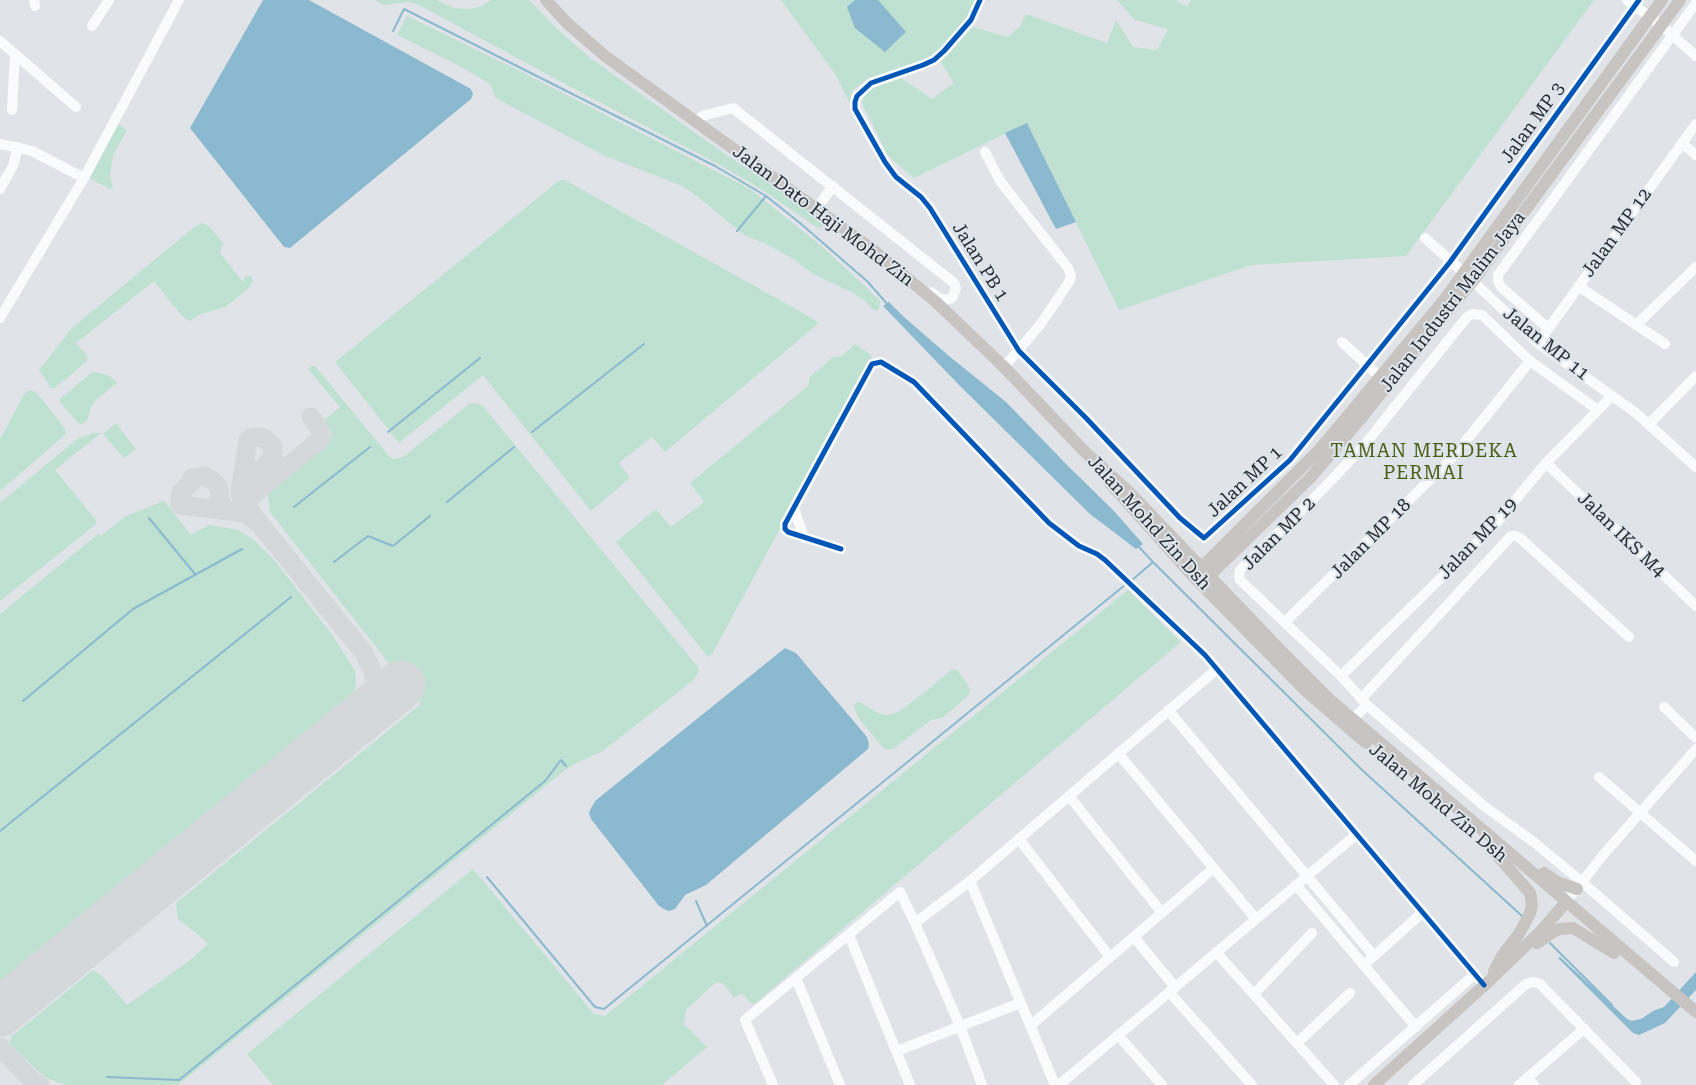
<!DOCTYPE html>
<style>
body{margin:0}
canvas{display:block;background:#e0e4e8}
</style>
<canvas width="1696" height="1085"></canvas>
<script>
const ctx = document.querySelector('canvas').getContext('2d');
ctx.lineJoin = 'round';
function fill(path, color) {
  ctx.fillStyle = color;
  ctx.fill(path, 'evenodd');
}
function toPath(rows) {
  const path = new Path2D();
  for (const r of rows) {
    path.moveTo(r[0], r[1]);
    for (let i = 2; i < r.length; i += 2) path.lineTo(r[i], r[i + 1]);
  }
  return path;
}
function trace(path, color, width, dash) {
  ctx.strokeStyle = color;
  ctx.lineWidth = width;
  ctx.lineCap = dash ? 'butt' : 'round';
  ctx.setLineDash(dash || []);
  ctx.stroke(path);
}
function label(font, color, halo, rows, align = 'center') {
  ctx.font = font + ' "Roboto Serif",serif';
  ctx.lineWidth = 4;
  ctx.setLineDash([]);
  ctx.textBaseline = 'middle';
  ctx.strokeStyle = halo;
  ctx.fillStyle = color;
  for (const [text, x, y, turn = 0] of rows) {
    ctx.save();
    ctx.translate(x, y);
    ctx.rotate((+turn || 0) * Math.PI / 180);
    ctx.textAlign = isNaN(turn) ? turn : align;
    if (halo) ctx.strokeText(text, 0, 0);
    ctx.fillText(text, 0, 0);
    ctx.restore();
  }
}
const green = toPath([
 [375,0,437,0,454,8,469,9,483,6,491,0,529,0,555,27,590,58,718,149,822,219,826,222,824,225,821,228,815,226,764,191,720,165,584,94,417,4,407,2,384,5],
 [781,0,975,0,967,18,944,46,930,58,869,78,852,91,850,104,836,75],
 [1117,0,1175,0,1187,7,1191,0,1594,0,1406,256,1251,265,1119,310,1027,123,914,178,888,156,862,103,864,94,871,89,901,78,932,99,954,83,941,62,973,27,1007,37,1020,27,1026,14,1107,43,1116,20,1133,47,1157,50,1168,29,1135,20],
 [407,16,516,69,750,189,819,244,866,287,880,301,879,309,876,311,872,309,865,301,851,292,815,275,790,257,764,243,744,235,697,196,680,185,603,155,503,102,495,97,490,84,458,65,397,35],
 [118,124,127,130,113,155,110,176,113,187,110,189,89,178],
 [560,180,565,180,817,321,818,324,665,452,652,437,619,463,630,478,591,511,483,375,399,443,335,362],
 [202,223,209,226,223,243,220,253,243,282,246,276,251,276,253,281,248,289,225,307,201,314,190,321,182,316,154,281,76,343,87,356,87,361,55,388,51,388,39,370,72,328,193,228],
 [855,344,871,355,872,359,712,654,708,657,616,542,656,509,671,527,704,502,690,483,808,386,810,377,833,357,842,356],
 [312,366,315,366,389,456,394,459,403,457,468,405,473,403,482,405,697,666,699,671,697,675,691,682,603,751,578,762,565,770,178,1085,68,1085,57,1082,45,1077,36,1069,10,1044,11,1037,93,970,103,977,127,1005,189,961,207,945,205,940,178,919,176,903,421,704,270,512,268,497,269,490,318,452,329,441,332,433,324,420,340,407,308,369],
 [95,372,110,376,117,383,96,400,91,407,87,421,80,425,60,402,60,399,91,373],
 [31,390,38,394,65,429,66,434,0,491,0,439,25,393,27,391],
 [116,423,136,449,124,458,103,434],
 [93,433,101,433,55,470,96,520,96,524,0,601,0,503,77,439],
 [164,501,191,535,209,525,238,530,254,540,275,561,333,636,355,671,356,682,355,689,351,695,0,981,0,614,98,534,101,536,126,516],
 [1128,590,1181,642,753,1005,742,993,734,998,724,984,716,982,686,1010,684,1024,707,1047,662,1085,273,1085,247,1054,473,869,594,1014,605,1016],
 [951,670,957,670,968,685,970,692,966,698,942,718,931,720,893,749,884,749,858,717,854,707,856,703,860,702,878,713,887,715,893,714,901,710,930,688]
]);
const water = toPath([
 [263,0,309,0,471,89,473,94,471,99,290,248,284,247,190,128],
 [855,0,878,0,906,32,885,52,855,28,847,7],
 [1027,123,1076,222,1056,229,1005,133],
 [889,302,904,317,949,356,1006,402,1069,467,1113,510,1143,544,1136,549,1090,514,961,387,883,306],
 [785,648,796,653,867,737,869,744,868,749,706,885,685,895,675,909,669,911,664,909,659,906,591,819,589,813,591,808,595,801],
 [1560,957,1627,1019,1632,1021,1641,1019,1653,1011,1664,1007,1696,972,1696,990,1665,1023,1639,1035,1633,1033,1558,958]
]);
const stream = toPath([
 [393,31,404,9,715,166,766,196,800,223,868,282,888,305],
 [737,231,766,196],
 [388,432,480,358],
 [532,432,644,344],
 [447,502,514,447],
 [294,507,370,447],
 [149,518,195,574],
 [1138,546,1153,562],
 [334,562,368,536,393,546,430,516],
 [1131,581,1153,562,1361,769,1522,916],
 [23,701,133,609,242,549],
 [0,831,291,597],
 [487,877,595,1007,604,1009,1125,585],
 [696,901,707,926],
 [1550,943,1612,1005],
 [107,1077,179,1080,545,781,561,760,566,766]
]);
const taxiway = toPath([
 [247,481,269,462,273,456,273,450,271,444,267,440,260,437,253,437,248,440,240,492,243,503,364,653,374,674,375,689,370,702,366,709,347,729],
 [226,510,219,501,220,494,218,486,212,480,204,476,192,478,191,483,181,492,180,505,238,512,250,516,255,521],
 [252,515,248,506,251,496,321,439,321,431,311,417],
 [0,1047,23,1071,34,1082,40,1085]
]);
const runway = toPath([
 [0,1012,401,685]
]);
const minor = toPath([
 [34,0,35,6],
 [980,0,971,20,944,51,934,60,923,65,871,83,857,96,855,102,855,109,885,162,896,177,921,197,930,208,1019,351,1086,418,1180,518,1204,538,1290,460,1367,365,1450,262,1639,0],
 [1627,0,1661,25,1696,56],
 [92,26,109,0],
 [0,41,76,107],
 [12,110,15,54],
 [697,122,702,116,733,108,954,283,956,288,952,298,946,300,939,298,931,292],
 [1682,143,1696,155],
 [0,144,32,151,84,178],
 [985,152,1000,181,1068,268,1071,276,1069,282,1040,325,1004,367],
 [0,189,13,166,18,147],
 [817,208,833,186],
 [1425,238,1473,281,1538,343,1636,413,1696,467],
 [1578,286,1665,344],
 [0,318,84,178,179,0],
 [1636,325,1696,267],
 [1548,328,1501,287,1498,281,1498,275,1696,3],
 [1342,342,1380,377],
 [1538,343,1696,124],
 [1598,410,1530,361,1482,315,1472,314,1467,317,1362,448,1322,490,1240,570,1239,575,1240,580,1341,676,1367,705,1484,806,1535,843,1582,882,1674,962],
 [1649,424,1696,376],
 [1546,463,1696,606],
 [794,509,804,538],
 [841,549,788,532,785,529,785,524,872,364,881,362,914,382,1049,523,1079,546,1097,554,1105,560,1205,655,1484,985],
 [1285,622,1453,457,1530,361],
 [1341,676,1493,527,1546,463,1612,396],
 [1361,699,1511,536,1516,536,1521,539,1629,637],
 [1664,707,1696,738],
 [1168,710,1374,956,1363,965],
 [1352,720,1367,705],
 [1118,753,1256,919],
 [1599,777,1696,861],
 [1069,796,1162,913],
 [1019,839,1110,957],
 [970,881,1055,1085],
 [1296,885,1416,1027],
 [1566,902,1604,854,1696,749],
 [915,923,970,881,1217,669],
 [849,935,910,1085],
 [1134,937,1175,987],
 [1216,952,1334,1085],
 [1374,956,1423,912],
 [796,978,840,1085],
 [1169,992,1252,1085],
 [1254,994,1312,933],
 [1030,1026,1214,868],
 [1118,1035,1162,1085],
 [1297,1043,1350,993],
 [897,1051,1020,1003],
 [1527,1078,1534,1085],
 [773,1085,745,1020,900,892,915,923,960,1026,982,1085],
 [1059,1085,1357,834],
 [1349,1085,1475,974],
 [1413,1085,1526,984,1533,982,1540,984,1636,1082],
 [1519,1085,1584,1029]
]);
const major = toPath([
 [546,0,567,23,605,56,872,249,936,302,1004,367,1085,452,1128,491,1283,653,1328,698,1696,1012],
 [1110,483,1193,576,1306,691,1366,743],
 [1195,574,1320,449,1444,300,1662,0],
 [1204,581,1310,478,1362,417,1451,306,1473,281,1680,0],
 [1491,848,1530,893,1532,905,1530,913,1519,934,1502,956,1494,971],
 [1544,873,1557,882,1577,889],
 [1537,943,1553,932,1560,929,1573,928,1614,953],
 [1374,1085,1488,982,1543,929,1566,902]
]);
const cycleway = toPath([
 [980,0,971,20,944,51,934,60,923,65,871,83,857,96,855,102,855,109,885,162,896,177,921,197,930,208,1019,351,1086,418,1180,518,1204,538,1290,460,1367,365,1450,262,1639,0],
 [841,549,788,532,785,529,785,524,872,364,881,362,914,382,1049,523,1079,546,1097,554,1105,560,1205,655,1484,985]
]);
const streetNames = [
 ["Jalan MP 3",1533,123,-54],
 ["Jalan Dato Haji Mohd Zin",823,216,37],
 ["Jalan MP 12",1617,233,-54],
 ["Jalan PB 1",980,262,58],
 ["Jalan Industri Malim Jaya",1453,302,-52],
 ["Jalan MP 11",1546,344,39],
 ["Jalan MP 1",1245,482,-43],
 ["Jalan Mohd Zin Dsh",1149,523,48],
 ["Jalan MP 2",1279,534,-45],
 ["Jalan IKS M4",1621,535,44],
 ["Jalan MP 18",1371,539,-45],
 ["Jalan MP 19",1478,539,-46],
 ["Jalan Mohd Zin Dsh",1438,803,40]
];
const neighbourhoodNames = [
 ["TAMAN MERDEKA",1424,451],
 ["PERMAI",1424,473]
];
fill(green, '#bee1d1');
fill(water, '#8bb9cf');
trace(stream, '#8bb9cf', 2);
trace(taxiway, '#d5d8da', 19);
trace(runway, '#d5d8da', 49);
trace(minor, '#fafbfc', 10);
trace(major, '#c8c4c2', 12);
trace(cycleway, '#0057b8', 5);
label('18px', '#272a2d', '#dce4ec', streetNames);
ctx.letterSpacing = '1px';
label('19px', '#4d5e12', '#dce4ec', neighbourhoodNames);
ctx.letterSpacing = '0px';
</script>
